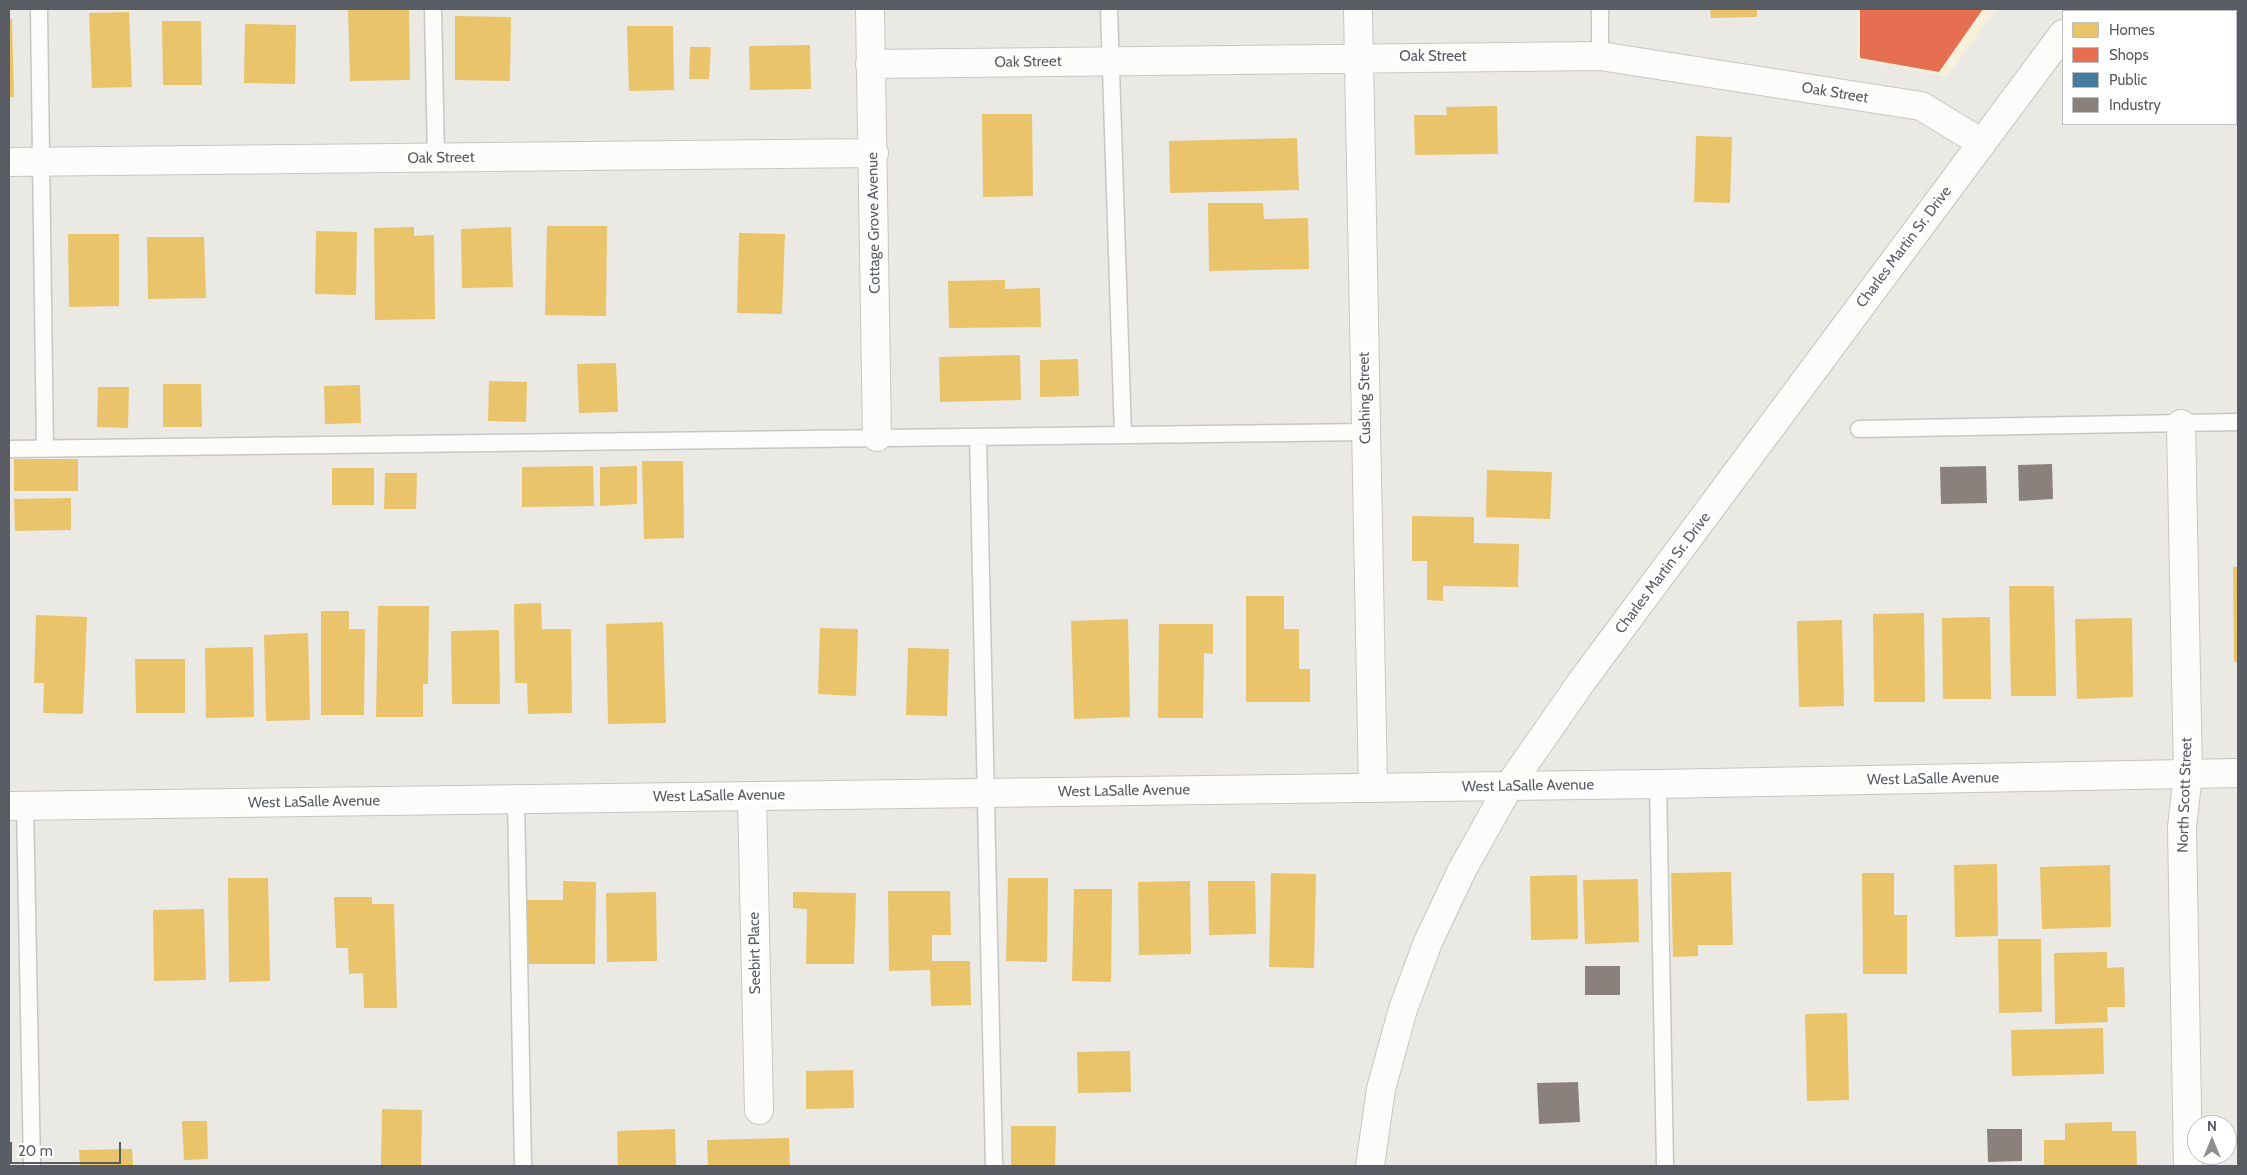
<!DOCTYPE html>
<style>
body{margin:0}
#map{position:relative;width:2247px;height:1175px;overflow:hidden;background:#eae9e4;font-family:Cabin,sans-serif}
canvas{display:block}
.frame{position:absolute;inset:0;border:10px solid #595d63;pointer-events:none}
.legend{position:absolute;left:2062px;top:10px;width:175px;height:115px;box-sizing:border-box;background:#fff;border:1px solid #bdbec1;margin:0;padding:6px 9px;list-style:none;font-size:15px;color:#595d63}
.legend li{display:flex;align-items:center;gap:10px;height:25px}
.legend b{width:25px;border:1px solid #bdbec1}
.north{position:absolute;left:2187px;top:1115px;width:50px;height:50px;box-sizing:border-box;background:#fff;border:1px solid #bdbec1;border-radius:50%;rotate:0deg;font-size:14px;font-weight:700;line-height:20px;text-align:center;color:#595d63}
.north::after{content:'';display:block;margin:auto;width:18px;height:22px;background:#8c8e90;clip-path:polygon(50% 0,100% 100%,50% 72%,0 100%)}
.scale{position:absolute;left:10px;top:1142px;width:111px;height:22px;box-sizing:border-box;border:2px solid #595d63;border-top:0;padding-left:6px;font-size:15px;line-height:18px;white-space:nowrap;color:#595d63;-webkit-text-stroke:4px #fff;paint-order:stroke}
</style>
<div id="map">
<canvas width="2247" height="1175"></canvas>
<div class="frame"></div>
<ul class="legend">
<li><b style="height:14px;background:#e9c46a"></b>Homes</li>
<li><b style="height:14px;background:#e76f51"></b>Shops</li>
<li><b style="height:14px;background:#457b9d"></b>Public</li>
<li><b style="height:14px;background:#8a817c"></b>Industry</li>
</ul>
<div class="north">N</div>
<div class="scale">20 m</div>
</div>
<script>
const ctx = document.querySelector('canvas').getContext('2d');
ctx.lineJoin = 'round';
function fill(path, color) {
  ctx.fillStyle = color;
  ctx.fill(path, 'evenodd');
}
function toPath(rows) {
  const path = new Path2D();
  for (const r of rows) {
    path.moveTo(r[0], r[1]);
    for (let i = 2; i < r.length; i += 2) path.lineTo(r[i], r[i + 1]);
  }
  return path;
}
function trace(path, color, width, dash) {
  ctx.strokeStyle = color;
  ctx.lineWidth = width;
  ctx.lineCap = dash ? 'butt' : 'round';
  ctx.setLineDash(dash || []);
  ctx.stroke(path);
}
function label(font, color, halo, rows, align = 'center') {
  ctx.font = font + ' Cabin,sans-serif';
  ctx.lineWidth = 5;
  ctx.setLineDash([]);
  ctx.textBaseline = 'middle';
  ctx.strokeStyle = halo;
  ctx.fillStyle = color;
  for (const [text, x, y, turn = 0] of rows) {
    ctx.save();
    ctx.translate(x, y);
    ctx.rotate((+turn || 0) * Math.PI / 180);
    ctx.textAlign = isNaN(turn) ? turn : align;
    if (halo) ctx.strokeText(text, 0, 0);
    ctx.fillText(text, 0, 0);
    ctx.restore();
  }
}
const commercial = toPath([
 [1857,9,1996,9,1947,77,1857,59]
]);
const homes = toPath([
 [348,9,409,9,410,80,350,81],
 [1710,9,1757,9,1757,17,1711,18],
 [129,12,132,87,92,88,89,13],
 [455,16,511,17,510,81,455,80],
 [9,19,12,19,14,97,9,97],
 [162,21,201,21,202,85,163,85],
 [245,24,296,25,295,84,244,83],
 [627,26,673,26,674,90,629,91],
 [810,45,811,89,750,90,749,46],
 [690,47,711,47,709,79,689,79],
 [1497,106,1498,154,1415,155,1414,115,1447,115,1446,107],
 [982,114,1032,114,1033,196,983,197],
 [1696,136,1732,137,1730,203,1694,202],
 [1297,138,1299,190,1170,193,1169,141],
 [1208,203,1263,203,1264,219,1308,218,1309,269,1209,271],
 [547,226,607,226,606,316,545,315],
 [414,227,414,236,434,235,435,319,375,320,374,228],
 [511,227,513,287,462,288,461,229],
 [316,231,357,232,356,295,315,294],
 [739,233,785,234,782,314,737,313],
 [68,234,119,234,119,306,69,307],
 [147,237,204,237,206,298,148,299],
 [1005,280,1005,289,1040,288,1041,327,949,328,948,281],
 [1020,355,1021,400,940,402,939,357],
 [1078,359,1079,396,1040,397,1040,360],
 [616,363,618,412,579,413,577,364],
 [489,381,527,382,526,422,488,421],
 [163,384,201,384,202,427,163,427],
 [360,385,361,423,325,424,324,386],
 [98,387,129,387,128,428,97,427],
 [14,459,78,459,78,491,14,491],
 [642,461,683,461,684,538,644,539],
 [593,466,594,506,522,507,522,467],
 [637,466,637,504,600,506,600,467],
 [332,468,374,468,374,505,332,505],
 [1487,470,1552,472,1550,519,1486,517],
 [385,473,417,473,416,509,384,509],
 [71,498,71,530,15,531,14,499],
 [1412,516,1474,517,1474,543,1519,544,1518,587,1443,586,1443,601,1427,600,1427,561,1412,561],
 [2233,567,2238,567,2238,662,2234,662],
 [2009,586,2054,586,2056,696,2011,696],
 [1246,596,1284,596,1284,629,1299,629,1299,669,1310,669,1310,702,1246,702],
 [541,603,542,629,571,629,572,713,528,714,527,683,515,683,514,604],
 [378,606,429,606,428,684,423,684,423,717,376,717],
 [321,611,349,611,349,629,365,629,364,715,321,715],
 [1924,613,1925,702,1874,702,1873,614],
 [36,615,87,617,83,714,43,713,44,683,34,683],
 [1990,617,1991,699,1943,699,1942,618],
 [2132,618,2133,697,2077,699,2075,619],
 [1128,619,1130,717,1074,719,1071,621],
 [1842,620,1844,706,1799,707,1797,621],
 [663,622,666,723,608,724,606,624],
 [1159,624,1213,624,1213,654,1204,653,1203,718,1158,718],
 [820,628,858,629,856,696,818,694],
 [499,630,500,704,452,704,451,631],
 [308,633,310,720,266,721,264,635],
 [253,647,254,717,206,718,205,648],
 [908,648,949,649,947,716,906,715],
 [135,659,185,659,185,713,136,713],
 [1997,864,1998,936,1955,937,1954,865],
 [2110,865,2111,927,2042,929,2040,867],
 [1731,872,1733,945,1698,945,1698,956,1673,957,1671,873],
 [1271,873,1316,874,1314,968,1269,967],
 [1862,873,1894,873,1894,915,1907,915,1907,974,1863,974],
 [1577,875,1578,939,1531,940,1530,876],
 [228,878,268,878,270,981,229,982],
 [1008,878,1048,878,1047,962,1006,961],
 [1638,879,1639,942,1585,944,1583,880],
 [563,881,596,882,595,964,526,964,527,900,563,900],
 [1190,881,1191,954,1139,955,1138,882],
 [1208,881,1255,881,1256,934,1209,935],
 [1074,889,1112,889,1111,982,1072,981],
 [888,891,950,891,951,935,932,935,932,961,970,961,971,1005,931,1006,930,970,889,971],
 [656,892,657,961,607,962,606,893],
 [793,892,856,893,854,964,806,964,807,909,793,908],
 [334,897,372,897,372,904,394,904,397,1008,364,1008,363,973,349,974,348,948,336,948],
 [204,909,206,980,154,981,153,910],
 [1998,939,2041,939,2042,1012,1999,1013],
 [2107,952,2107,968,2124,967,2125,1007,2107,1007,2108,1022,2055,1024,2054,953],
 [1847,1013,1849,1100,1807,1101,1805,1014],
 [2103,1028,2104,1074,2012,1076,2011,1030],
 [1130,1051,1131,1092,1078,1093,1077,1052],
 [853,1070,854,1108,806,1109,806,1071],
 [382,1109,422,1110,421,1166,381,1166],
 [182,1121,207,1121,208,1159,184,1160],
 [2112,1122,2112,1131,2136,1131,2137,1166,2044,1166,2044,1140,2065,1140,2065,1123],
 [1011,1126,1056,1126,1055,1166,1011,1166],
 [675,1129,676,1166,618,1166,617,1131],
 [789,1138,790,1166,708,1166,707,1140],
 [132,1149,133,1166,80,1166,79,1150]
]);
const shops = toPath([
 [1860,9,1983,9,1939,72,1860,58]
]);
const public = toPath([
 [2238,19,2238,56,2236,54,2236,22]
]);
const industry = toPath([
 [2052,464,2053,499,2019,501,2018,465],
 [1986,466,1987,503,1941,504,1940,467],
 [1585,966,1620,966,1620,995,1585,995],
 [1578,1082,1580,1122,1539,1124,1537,1083],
 [1987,1129,2022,1129,2022,1161,1988,1162]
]);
const lane = toPath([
 [39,9,45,449],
 [433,9,436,158],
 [1109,9,1123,435],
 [1600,9,1600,56],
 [1859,429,2238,422],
 [978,437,994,1166],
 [9,449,1366,432],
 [1658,784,1665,1166],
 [516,799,523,1166],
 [25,806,32,1166]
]);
const street = toPath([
 [870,9,877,437],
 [1358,9,1373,788],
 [870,64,1600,56,1921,106,1982,143],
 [9,162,874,153],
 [2181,424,2188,774,2182,827,2188,1166],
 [752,796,759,1110]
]);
const secondary = toPath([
 [2080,11,2081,9],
 [9,806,1658,784,2238,773],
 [1370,1166,1381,1089,1403,1009,1428,942,1462,870,1509,786,1582,681,2063,34]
]);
const streetNames = [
 ["Oak Street",1433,57],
 ["Oak Street",1028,62,-1],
 ["Oak Street",1835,93,9],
 ["Oak Street",441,158,-1],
 ["Cottage Grove Avenue",874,223,-91],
 ["Charles Martin Sr. Drive",1904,247,-53],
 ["Cushing Street",1365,398,-91],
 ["Charles Martin Sr. Drive",1663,573,-53],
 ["West LaSalle Avenue",1933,779,-1],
 ["West LaSalle Avenue",1528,786,-1],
 ["West LaSalle Avenue",1124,791,-1],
 ["North Scott Street",2185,795,-88],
 ["West LaSalle Avenue",719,796,-1],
 ["West LaSalle Avenue",314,802,-1],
 ["Seebirt Place",755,953,-91]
];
fill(commercial, '#f6f0db');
fill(homes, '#e9c46a');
fill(shops, '#e76f51');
fill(public, '#457b9d');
fill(industry, '#8a817c');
trace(lane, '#c6c7c6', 19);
trace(street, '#c6c7c6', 30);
trace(secondary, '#c5c5c5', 30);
trace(lane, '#fcfcfb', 16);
trace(street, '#fcfcfb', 28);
trace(secondary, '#fcfcfb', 28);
label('15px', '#595d63', '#fff', streetNames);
</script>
